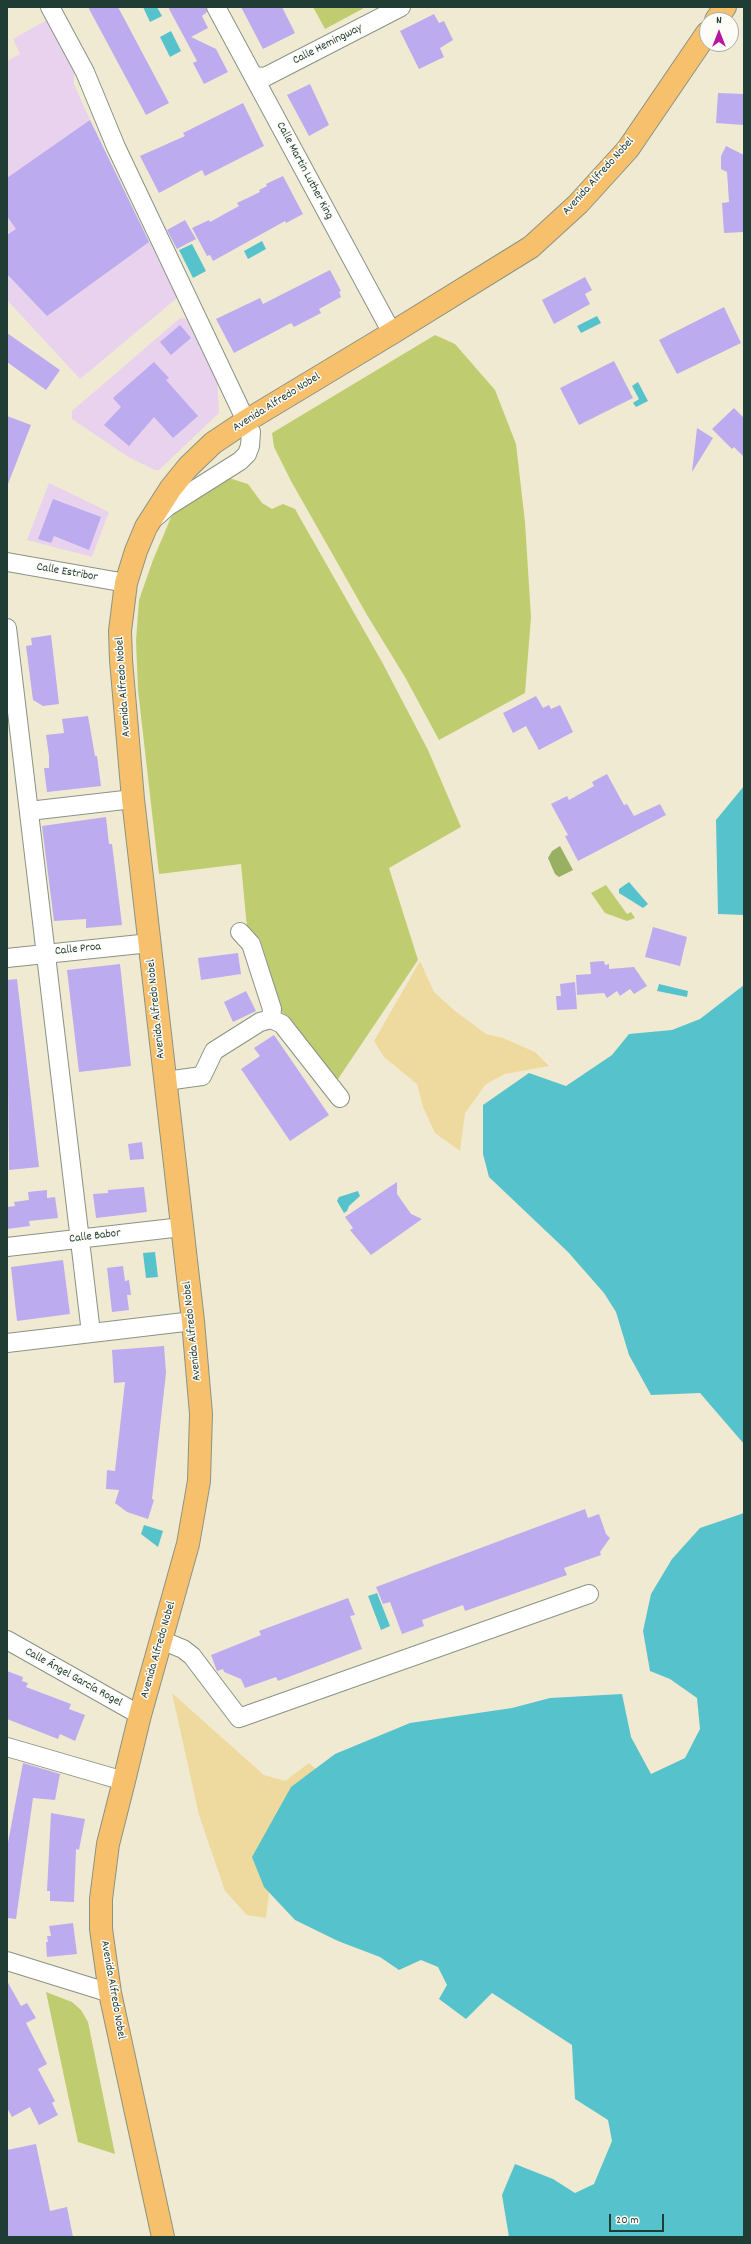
<!DOCTYPE html>
<meta charset="utf-8">
<style>
body{margin:0}
#map{position:relative;width:751px;height:2244px;overflow:hidden;background:#f1ead3;font-family:Dekko,sans-serif}
canvas{display:block}
.frame{position:absolute;inset:0;border:8px solid #1f3d34;pointer-events:none}
.north{position:absolute;left:699px;top:12px;width:40px;height:40px;box-sizing:border-box;background:#fdfcf7;border:1px solid #a4b0a9;border-radius:50%;rotate:0deg;font-size:11px;font-weight:700;line-height:16px;text-align:center;color:#1f3d34}
.north::after{content:'';display:block;margin:auto;width:14px;height:18px;background:#b5179e;clip-path:polygon(50% 0,100% 100%,50% 72%,0 100%)}
.scale{position:absolute;left:609px;top:2214px;width:55px;height:18px;box-sizing:border-box;border:2px solid #1f3d34;border-top:0;padding-left:5px;font-size:12px;line-height:14px;white-space:nowrap;color:#1f3d34;-webkit-text-stroke:3px #fdfcf7;paint-order:stroke}
</style>
<div id="map">
<canvas width="751" height="2244"></canvas>
<div class="frame"></div>
<div class="north">N</div>
<div class="scale">20 m</div>
</div>
<script>
const ctx = document.querySelector('canvas').getContext('2d');
ctx.lineJoin = 'round';
function fill(path, color) {
  ctx.fillStyle = color;
  ctx.fill(path, 'evenodd');
}
function toPath(rows) {
  const path = new Path2D();
  for (const r of rows) {
    path.moveTo(r[0], r[1]);
    for (let i = 2; i < r.length; i += 2) path.lineTo(r[i], r[i + 1]);
  }
  return path;
}
function trace(path, color, width, dash) {
  ctx.strokeStyle = color;
  ctx.lineWidth = width;
  ctx.lineCap = dash ? 'butt' : 'round';
  ctx.setLineDash(dash || []);
  ctx.stroke(path);
}
function label(font, color, halo, rows, align = 'center') {
  ctx.font = font + ' Dekko,sans-serif';
  ctx.lineWidth = 3;
  ctx.setLineDash([]);
  ctx.textBaseline = 'middle';
  ctx.strokeStyle = halo;
  ctx.fillStyle = color;
  for (const [text, x, y, turn = 0] of rows) {
    ctx.save();
    ctx.translate(x, y);
    ctx.rotate((+turn || 0) * Math.PI / 180);
    ctx.textAlign = isNaN(turn) ? turn : align;
    if (halo) ctx.strokeText(text, 0, 0);
    ctx.fillText(text, 0, 0);
    ctx.restore();
  }
}
const built = toPath([
 [47,20,74,70,74,84,90,120,177,298,80,379,7,300,7,61,20,54,13,39],
 [180,318,188,319,217,376,219,413,159,470,155,470,130,458,72,419,72,411],
 [49,483,109,512,92,557,27,540]
]);
const green = toPath([
 [313,7,366,7,325,29],
 [435,335,455,344,495,390,516,444,525,522,531,617,525,693,439,740,405,677,367,615,291,481,274,447,272,433],
 [229,478,248,484,262,503,272,509,283,504,295,509,382,662,428,750,461,827,389,868,418,960,336,1082,282,1012,260,939,247,928,241,864,159,874,138,690,136,641,139,600,153,560,172,515],
 [606,885,627,914,631,912,635,918,627,921,605,913,591,893],
 [46,1992,72,2002,81,2010,88,2022,115,2154,78,2142]
]);
const forest = toPath([
 [560,846,573,870,559,877,555,874,548,858,552,851]
]);
const sand = toPath([
 [420,961,434,992,455,1011,486,1034,503,1038,535,1052,549,1066,505,1074,486,1084,465,1113,460,1151,435,1133,423,1107,417,1084,384,1057,374,1041],
 [172,1693,264,1775,285,1781,309,1763,345,1794,275,1844,266,1918,247,1915,225,1891,199,1815]
]);
const water = toPath([
 [143,7,157,7,162,16,150,22],
 [171,31,181,51,170,57,160,37],
 [262,241,266,249,248,259,244,251],
 [192,244,206,271,193,278,179,250],
 [597,316,601,323,581,333,577,326],
 [638,382,648,401,636,407,633,403,639,399,632,386],
 [744,786,744,915,718,914,716,820],
 [629,882,648,904,643,908,619,893,619,889],
 [659,984,688,991,687,997,657,991],
 [744,985,744,1444,700,1393,651,1395,629,1355,616,1312,604,1293,568,1252,489,1177,483,1154,483,1105,529,1073,566,1086,612,1055,629,1034,672,1030,700,1019],
 [358,1191,360,1196,349,1206,347,1211,344,1213,337,1201,339,1197],
 [155,1252,158,1277,146,1278,143,1253],
 [744,1513,744,2237,509,2237,502,2195,515,2164,553,2179,575,2193,594,2184,612,2141,608,2120,575,2099,572,2045,492,1993,466,2019,439,1999,447,1985,438,1967,421,1960,399,1970,380,1957,338,1941,295,1920,264,1887,252,1857,291,1787,335,1754,410,1723,512,1708,550,1698,622,1694,631,1737,651,1774,685,1758,700,1729,697,1698,670,1679,650,1671,643,1631,651,1594,672,1559,700,1528],
 [144,1525,163,1531,158,1547,141,1534],
 [377,1593,390,1626,381,1630,368,1596]
]);
const building = toPath([
 [88,7,118,7,169,103,146,115],
 [168,7,206,7,207,12,202,16,208,28,191,37,216,49,228,72,204,84,193,63,197,61],
 [241,7,282,7,295,33,263,49],
 [434,14,439,23,444,21,453,40,440,48,444,57,419,69,400,31],
 [310,84,329,125,309,136,287,95],
 [718,93,744,94,744,125,716,123],
 [243,103,264,146,205,176,202,170,159,193,140,156,185,136,183,133],
 [90,120,149,242,47,316,7,274,7,235,16,229,7,216,7,178],
 [726,146,744,155,744,232,724,233,722,203,729,202,727,172,721,169,721,156],
 [283,176,303,214,286,223,285,221,213,261,210,255,207,256,192,228,209,220,210,222,239,206,237,203,260,192,259,190,267,186,266,184],
 [185,220,196,239,177,249,167,230],
 [330,270,341,291,339,292,341,297,319,309,321,313,294,327,291,323,234,353,216,319,260,298,263,304],
 [585,277,592,290,585,294,590,304,554,324,542,300],
 [724,307,741,343,677,374,659,340],
 [180,325,191,338,171,355,160,342],
 [7,333,60,370,46,390,7,362],
 [614,361,633,398,579,425,560,388],
 [154,362,169,378,166,380,198,416,173,438,154,417,129,446,104,425,121,407,113,398],
 [734,408,744,418,744,457,734,447,732,449,712,429],
 [7,416,31,425,8,484,7,484],
 [697,428,713,438,692,472],
 [53,499,101,517,89,550,54,536,51,543,38,539],
 [51,635,59,704,43,706,33,700,26,646,32,645,31,638],
 [536,696,543,708,549,705,551,709,560,705,573,732,539,750,526,726,513,733,503,713],
 [88,716,95,756,97,756,101,786,47,792,44,768,49,768,49,756,46,735,64,733,62,719],
 [607,774,624,805,627,804,634,816,660,804,666,815,578,861,565,836,568,835,551,804,567,796,569,800,594,786,592,782],
 [106,817,109,844,112,844,122,925,86,928,86,919,54,921,42,826],
 [653,927,687,937,680,966,645,957],
 [238,953,241,974,201,980,198,958],
 [604,961,605,965,609,964,609,969,634,967,647,986,634,994,630,989,620,996,617,991,607,998,604,993,577,995,576,975,591,974,590,962],
 [120,964,131,1066,79,1072,67,970],
 [17,979,39,1167,9,1170,7,980],
 [575,982,577,1009,557,1010,556,996,561,996,560,984],
 [246,991,256,1011,233,1022,224,1002],
 [274,1035,329,1115,290,1141,241,1069,260,1056,254,1048],
 [142,1142,144,1159,130,1160,128,1144],
 [397,1182,397,1194,411,1214,422,1219,371,1255,350,1230,353,1228,345,1217],
 [144,1187,147,1212,96,1218,93,1194,108,1193,108,1190],
 [47,1190,47,1198,55,1197,58,1218,29,1221,30,1226,7,1229,7,1207,15,1206,14,1202,29,1200,28,1192],
 [63,1260,70,1314,17,1321,11,1267],
 [123,1266,125,1281,129,1280,131,1295,127,1295,129,1310,112,1312,107,1268],
 [164,1346,166,1373,152,1499,154,1500,148,1519,127,1512,115,1503,119,1490,106,1489,107,1470,115,1471,125,1382,114,1383,112,1350],
 [585,1509,588,1518,599,1514,606,1534,610,1538,600,1552,601,1555,564,1568,567,1575,465,1611,463,1605,422,1620,424,1626,402,1634,390,1602,383,1604,376,1587],
 [348,1598,355,1615,350,1616,362,1649,278,1681,276,1677,245,1688,241,1679,224,1672,223,1669,217,1671,211,1655,261,1635,259,1631],
 [7,1671,23,1677,22,1681,28,1683,26,1687,71,1704,69,1709,85,1715,75,1741,60,1734,58,1739,7,1719],
 [23,1763,60,1774,55,1800,33,1798,16,1919,7,1918,7,1848],
 [51,1813,85,1819,79,1850,76,1849,74,1902,50,1901,50,1891,47,1891],
 [73,1923,77,1954,47,1957,46,1942,48,1942,47,1936,51,1936,49,1926],
 [7,1981,21,2006,27,2003,36,2018,26,2023,47,2064,38,2069,55,2101,52,2103,58,2115,39,2125,30,2107,12,2117,7,2108],
 [36,2144,50,2211,67,2207,73,2237,9,2237,7,2235,7,2150]
]);
const minor = toPath([
 [50,7,85,72,116,147,246,421],
 [216,7,392,333],
 [254,76,265,77,401,7],
 [157,516,167,507,240,461,247,454,250,446,251,432],
 [7,562,126,583],
 [7,628,91,1333],
 [29,811,133,799],
 [240,932,251,944,272,1009,271,1019],
 [7,958,150,943],
 [166,1081,202,1076,214,1051,260,1022,271,1019,282,1024,340,1098],
 [7,1247,182,1227],
 [7,1343,193,1321],
 [7,1640,140,1715],
 [161,1640,183,1649,192,1656,239,1718,589,1594],
 [7,1747,124,1781],
 [7,1961,110,1993]
]);
const major = toPath([
 [716,20,725,7],
 [163,2237,110,1993,101,1929,101,1899,108,1844,124,1781,140,1715,188,1544,199,1481,201,1414,193,1321,133,799,121,660,120,631,126,583,136,551,146,527,171,488,188,467,213,443,246,421,392,333,531,247,578,204,628,149,707,33]
]);
const streetNames = [
 ["Calle Hemingway",328,45,-27],
 ["Calle Martin Luther King",304,171,62],
 ["Avenida Alfredo Nobel",599,177,-48],
 ["Avenida Alfredo Nobel",277,403,-32],
 ["Calle Estribor",67,573,10],
 ["Avenida Alfredo Nobel",124,687,-94],
 ["Calle Proa",78,950,-6],
 ["Avenida Alfredo Nobel",157,1009,-96],
 ["Calle Babor",95,1237,-7],
 ["Avenida Alfredo Nobel",193,1331,-96],
 ["Avenida Alfredo Nobel",159,1650,-74],
 ["Calle Ángel García Rogel",73,1678,29],
 ["Avenida Alfredo Nobel",112,1990,80]
];
fill(built, '#e9d2ed');
fill(green, '#bfcd70');
fill(forest, '#97b062');
fill(sand, '#eeda9e');
fill(water, '#55c2cc');
fill(building, '#bcabee');
trace(minor, '#889484', 20);
trace(major, '#889484', 24);
trace(minor, '#fff', 18);
trace(major, '#f7c06c', 22);
label('12px', '#1f3d34', '#fdfcf7', streetNames);
</script>
